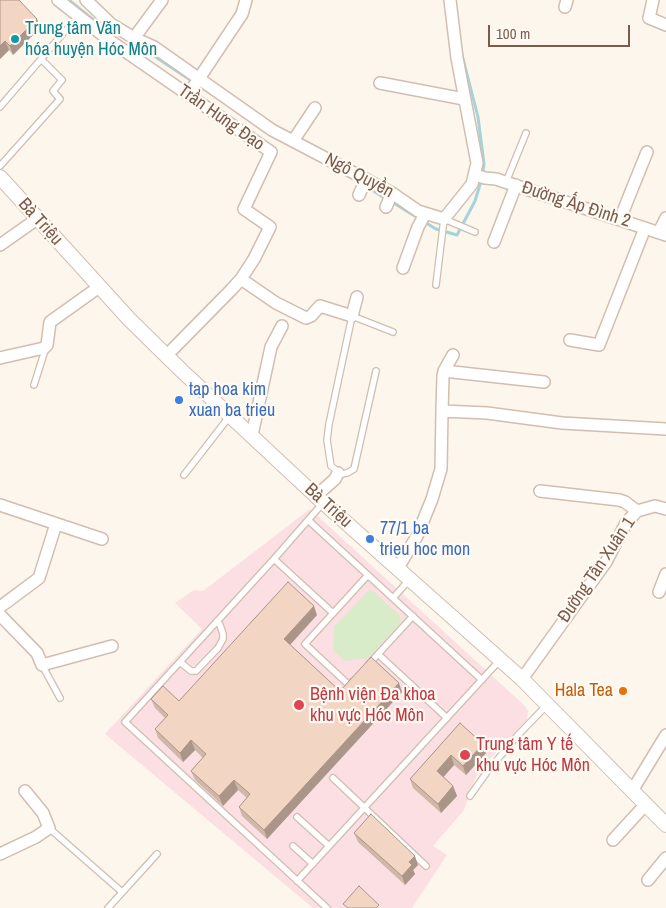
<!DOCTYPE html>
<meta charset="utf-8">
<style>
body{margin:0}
#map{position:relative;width:666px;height:908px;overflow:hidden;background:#fdf6ec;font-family:"Archivo Narrow",sans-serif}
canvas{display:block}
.scale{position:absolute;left:488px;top:25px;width:142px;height:22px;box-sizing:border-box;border:2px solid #7a5c4d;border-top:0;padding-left:6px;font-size:15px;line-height:18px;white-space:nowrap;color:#7a5c4d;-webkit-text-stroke:4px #fffaf3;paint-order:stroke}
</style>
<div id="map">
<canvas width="666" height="908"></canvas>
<div class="scale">100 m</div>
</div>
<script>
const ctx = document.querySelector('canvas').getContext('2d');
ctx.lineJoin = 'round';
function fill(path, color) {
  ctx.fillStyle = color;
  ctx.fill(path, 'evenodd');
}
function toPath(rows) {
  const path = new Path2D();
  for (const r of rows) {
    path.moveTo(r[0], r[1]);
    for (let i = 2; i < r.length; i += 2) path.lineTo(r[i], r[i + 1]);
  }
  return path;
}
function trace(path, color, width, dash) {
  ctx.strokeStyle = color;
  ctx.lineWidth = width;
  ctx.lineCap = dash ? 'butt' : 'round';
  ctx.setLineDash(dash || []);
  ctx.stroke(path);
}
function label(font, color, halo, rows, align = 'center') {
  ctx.font = font + ' "Archivo Narrow",sans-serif';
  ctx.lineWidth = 4.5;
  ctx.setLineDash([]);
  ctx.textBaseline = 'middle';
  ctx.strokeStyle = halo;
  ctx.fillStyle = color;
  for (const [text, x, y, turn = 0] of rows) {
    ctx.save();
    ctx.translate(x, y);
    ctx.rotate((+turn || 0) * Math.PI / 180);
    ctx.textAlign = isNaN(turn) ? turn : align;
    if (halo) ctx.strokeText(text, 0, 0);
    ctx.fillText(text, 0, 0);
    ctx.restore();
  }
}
const medical = toPath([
 [310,509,525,706,528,711,527,720,481,768,475,779,464,810,433,846,447,855,412,908,313,908,105,734,202,629,175,603,194,590,203,591]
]);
const green = toPath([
 [369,590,373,591,400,616,401,622,368,658,345,661,333,651,334,627]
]);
const stream = toPath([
 [69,0,96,22,110,29],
 [139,46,213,95],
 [366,186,386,199],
 [392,202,436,229,457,235,475,201,482,178,484,164,478,117,460,47]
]);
const service = toPath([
 [0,107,78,16],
 [0,166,60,99,53,91,62,80,41,59],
 [506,182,526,133],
 [436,285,444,219,475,232],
 [376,371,354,469,347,473,341,474,331,466,327,440,329,424,352,316,393,332],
 [34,385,46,347],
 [184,475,229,417],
 [323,503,274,559,125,722,327,908],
 [308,520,482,680],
 [274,559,333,613],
 [393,598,410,579],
 [378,654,447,718],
 [180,662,191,671,196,671,218,648,223,639,223,634,220,625,217,621],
 [369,664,413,616],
 [42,665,60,698],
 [352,682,349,685,305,644,368,575],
 [333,778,426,866],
 [470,796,487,772,518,735,547,705],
 [297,817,329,846],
 [49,828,122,892],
 [293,846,313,864],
 [297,881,500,660],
 [108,908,157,854]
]);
const minor = toPath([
 [58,0,109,40,271,152,244,209,270,227,254,259,241,279,231,290,166,356],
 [86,0,111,24,134,38,154,47,272,130,392,193,418,211,444,219,472,184,477,163,457,58,450,0],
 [653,0,649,18,666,25],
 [565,7,567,0],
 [134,38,162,0],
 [380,83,464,99],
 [188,95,242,14,246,0],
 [293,141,315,108],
 [475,175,485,178,496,179,666,235],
 [359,195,366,179],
 [386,207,392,193],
 [620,219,647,152],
 [659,232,666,218],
 [494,242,516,185],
 [0,245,37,219],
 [403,268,418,227,425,214],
 [241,279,276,303,306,318,311,316,320,306,352,316,357,297],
 [570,340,599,345,645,228],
 [0,358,44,348,47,345,50,322,99,287],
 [444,371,544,382],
 [442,411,443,376,444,371,453,355],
 [252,435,271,347,282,326],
 [540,491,619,500,625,502,637,511],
 [316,496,335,479,338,473],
 [0,505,102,539],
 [398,568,417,536,432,499,441,469,442,411,487,413,562,423,666,429],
 [659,592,666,574],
 [0,607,39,578,56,524],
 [0,615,37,653,42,665,112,646],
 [522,679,606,562,626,523,637,511,655,506,666,509],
 [632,791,666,735],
 [613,840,646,804],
 [0,854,36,837,49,828,43,813,25,791],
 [648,880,666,858]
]);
const tertiary = toPath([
 [0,177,129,319,182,371,316,496,522,679,666,825]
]);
const wall = toPath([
 [0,0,37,19,40,28,13,55,9,50,0,59],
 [317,615,290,645,340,691,402,692,267,839,242,816,239,807,247,798,238,790,223,806,195,780,191,771,203,758,195,750,183,762,158,738,155,729,165,718,155,708,151,699,179,701],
 [460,723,486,753,466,775,454,765,443,777,453,786,457,796,441,813,413,788,410,779],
 [354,833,418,865,413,870,415,874,405,885,358,842]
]);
const shadedWall = toPath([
 [37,19,40,28,13,55,10,46],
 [5,41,9,50,0,59,0,46],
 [314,606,317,615,287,648,284,639],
 [399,683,402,692,267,839,264,830],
 [191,740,195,750,183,762,180,753],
 [483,744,486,753,466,775,463,766],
 [451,755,454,765,440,781,437,771],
 [234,780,238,790,223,806,219,796],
 [453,786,457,796,441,813,438,804],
 [415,856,418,865,413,870,415,874,405,885,402,876,409,862]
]);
const building = toPath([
 [0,0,19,0,37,19,10,46,5,41,0,46,0,0],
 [288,582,314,606,284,639,340,691,371,657,399,683,264,830,239,807,250,794,234,780,219,796,191,771,206,754,191,740,180,753,155,729,168,715,151,699,163,686,179,701,288,582],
 [460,723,483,744,463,766,451,755,437,771,453,786,438,804,410,779,460,723],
 [371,814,415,856,409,862,412,865,402,876,354,833,371,814],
 [359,886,379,905,376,908,348,908,343,904,359,886]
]);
const markers = [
 [15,39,5,"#0f9aa8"],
 [179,400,5,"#3f7fe0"],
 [370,539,5,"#3f7fe0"],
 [623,691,5,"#e8710a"],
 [299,705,6,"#e0444e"],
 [465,755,6,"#e0444e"]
];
const cultureNames = [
 ["Trung tâm Văn",25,29],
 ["hóa huyện Hóc Môn",25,50]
];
const streetNames = [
 ["Trần Hưng Đạo",221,118,35],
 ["Ngô Quyền",359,176,28],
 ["Đường Ấp Đình 2",576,205,18],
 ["Bà Triệu",40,222,48],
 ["Bà Triệu",328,506,42],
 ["Đường Tân Xuân 1",597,570,-56]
];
const shopNames = [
 ["tap hoa kim",189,390],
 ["xuan ba trieu",189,411],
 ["77/1 ba",380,529],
 ["trieu hoc mon",380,550]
];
const foodNames = [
 ["Hala Tea",613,691]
];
const healthNames = [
 ["Bệnh viện Đa khoa",310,695],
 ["khu vực Hóc Môn",310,716],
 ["Trung tâm Y tế",476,745],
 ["khu vực Hóc Môn",476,766]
];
fill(medical, '#fbdfe3');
fill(green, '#d8ecc9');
trace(stream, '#a5d3da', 3);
trace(service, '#d1beb0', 8);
trace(minor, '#d1beb0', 14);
trace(tertiary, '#d1beb0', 16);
trace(service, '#fff', 5.5);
trace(minor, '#fff', 11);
trace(tertiary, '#fff', 14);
fill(wall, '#d1b7a8');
fill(shadedWall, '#aa9588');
fill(building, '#f3d5c3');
trace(building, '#aa9588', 1);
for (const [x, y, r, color] of markers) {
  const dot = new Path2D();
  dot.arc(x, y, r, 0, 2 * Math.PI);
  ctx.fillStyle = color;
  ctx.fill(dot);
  trace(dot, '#fffaf3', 2);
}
label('18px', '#0d838f', '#fffaf3', cultureNames, 'left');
label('18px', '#7a5c4d', '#fffaf3', streetNames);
label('18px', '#366cbe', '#fffaf3', shopNames, 'left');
label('18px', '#c56008', '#fffaf3', foodNames, 'right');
label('18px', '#be3a42', '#fffaf3', healthNames, 'left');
</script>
